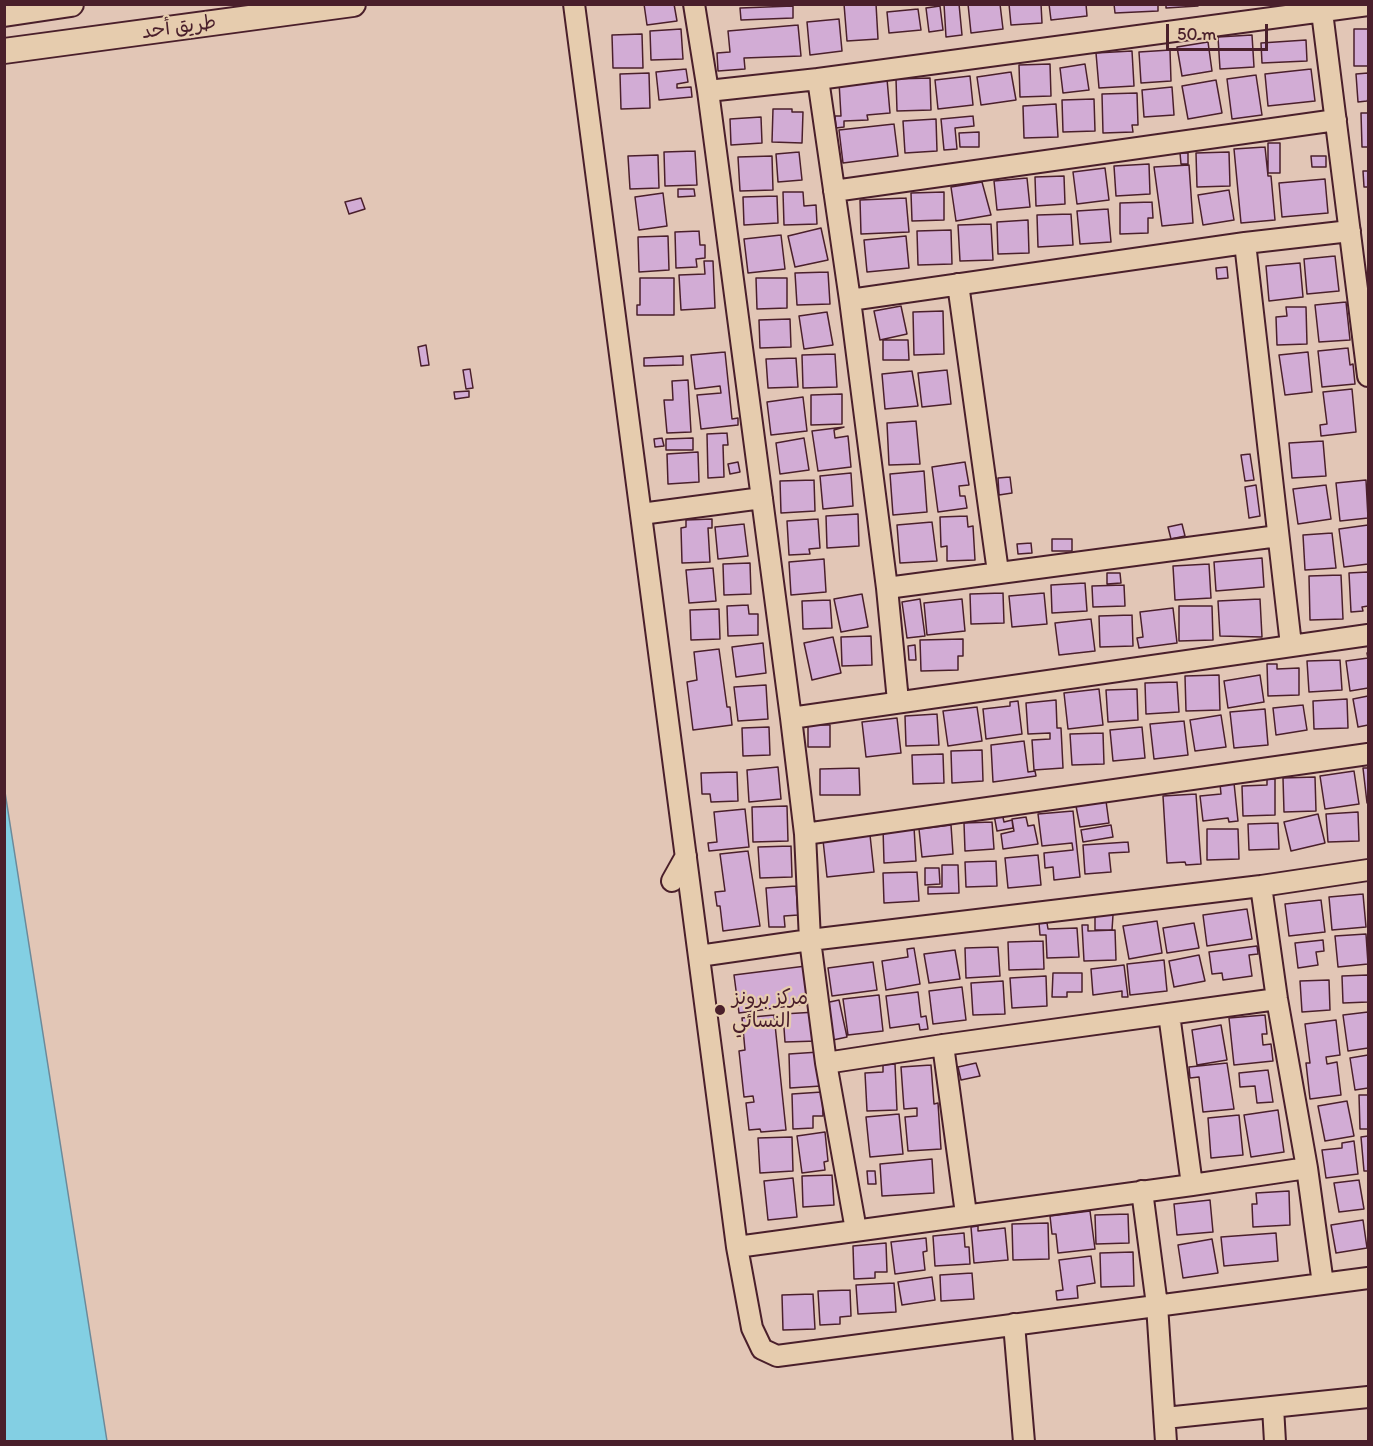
<!DOCTYPE html>
<meta charset="utf-8">
<style>
body{margin:0}
#map{position:relative;width:1373px;height:1446px;overflow:hidden;background:#e2c6b6;font-family:Itim,sans-serif}
canvas{display:block}
.frame{position:absolute;inset:0;border:6px solid #4a1f2b;pointer-events:none}
.scale{position:absolute;left:1166px;top:24px;width:102px;height:27px;box-sizing:border-box;border:3px solid #4a1f2b;border-top:0;padding-left:8px;font-size:18px;line-height:21px;white-space:nowrap;color:#4a1f2b;-webkit-text-stroke:4px #e6ccae;paint-order:stroke}
</style>
<div id="map">
<canvas width="1373" height="1446"></canvas>
<div class="frame"></div>
<div class="scale">50 m</div>
</div>
<script>
const ctx = document.querySelector('canvas').getContext('2d');
ctx.lineJoin = 'round';
function fill(path, color) {
  ctx.fillStyle = color;
  ctx.fill(path, 'evenodd');
}
function toPath(rows) {
  const path = new Path2D();
  for (const r of rows) {
    path.moveTo(r[0], r[1]);
    for (let i = 2; i < r.length; i += 2) path.lineTo(r[i], r[i + 1]);
  }
  return path;
}
function trace(path, color, width, dash) {
  ctx.strokeStyle = color;
  ctx.lineWidth = width;
  ctx.lineCap = dash ? 'butt' : 'round';
  ctx.setLineDash(dash || []);
  ctx.stroke(path);
}
function label(font, color, halo, rows, align = 'center') {
  ctx.font = font + ' Itim,"Playpen Sans Arabic",sans-serif';
  ctx.lineWidth = 4.5;
  ctx.setLineDash([]);
  ctx.textBaseline = 'middle';
  ctx.strokeStyle = halo;
  ctx.fillStyle = color;
  for (const [text, x, y, turn = 0] of rows) {
    ctx.save();
    ctx.translate(x, y);
    ctx.rotate((+turn || 0) * Math.PI / 180);
    ctx.textAlign = isNaN(turn) ? turn : align;
    if (halo) ctx.strokeText(text, 0, 0);
    ctx.fillText(text, 0, 0);
    ctx.restore();
  }
}
const water = toPath([
 [4,792,5,792,107,1441,5,1441,4,792]
]);
const building = toPath([
 [644,4,674,4,677,21,647,25,644,4],
 [844,4,876,4,878,39,847,41,844,4],
 [944,4,959,4,962,35,946,37,944,4],
 [968,4,1000,4,1003,29,971,33,968,4],
 [1009,4,1041,4,1042,23,1011,25,1009,4],
 [1049,4,1086,4,1087,16,1051,20,1049,4],
 [1114,4,1158,4,1158,11,1115,13,1114,4],
 [1166,4,1198,4,1198,6,1166,8,1166,4],
 [793,6,793,18,741,20,740,8,793,6],
 [940,6,943,30,929,32,926,8,940,6],
 [918,9,921,30,889,33,887,12,918,9],
 [839,19,842,51,810,55,807,22,839,19],
 [798,25,801,56,744,58,745,69,718,71,717,53,730,52,728,31,798,25],
 [681,29,683,59,651,60,650,31,681,29],
 [1354,29,1368,29,1368,66,1354,66,1354,29],
 [642,34,643,68,613,68,612,35,642,34],
 [1252,35,1254,67,1220,69,1218,37,1252,35],
 [1306,40,1307,61,1262,63,1261,43,1306,40],
 [1208,42,1212,71,1182,76,1177,47,1208,42],
 [1170,50,1171,81,1141,83,1139,52,1170,50],
 [1132,51,1134,86,1099,88,1096,53,1132,51],
 [1050,64,1051,96,1020,97,1019,65,1050,64],
 [1085,64,1089,90,1063,93,1060,68,1085,64],
 [686,69,688,82,677,84,677,88,691,87,692,97,659,100,656,72,686,69],
 [1311,69,1315,101,1268,106,1265,74,1311,69],
 [1011,72,1016,100,981,105,977,77,1011,72],
 [649,73,650,108,621,109,620,74,649,73],
 [1368,73,1368,99,1367,101,1358,102,1356,74,1368,73],
 [1256,75,1262,115,1232,119,1227,79,1256,75],
 [970,76,973,105,938,109,935,80,970,76],
 [930,78,931,110,897,111,896,79,930,78],
 [887,79,890,113,867,115,868,120,844,121,844,127,836,128,835,116,841,116,839,82,887,79],
 [1216,80,1222,113,1188,119,1182,86,1216,80],
 [1172,87,1174,115,1144,117,1142,90,1172,87],
 [1137,93,1138,125,1132,125,1133,132,1103,133,1102,94,1137,93],
 [1094,99,1095,131,1063,132,1062,100,1094,99],
 [1056,104,1058,137,1024,138,1023,106,1056,104],
 [773,109,792,109,792,112,803,112,802,143,772,142,773,109],
 [1361,113,1368,113,1368,147,1362,147,1361,113],
 [973,116,974,126,955,128,957,149,944,150,941,119,973,116],
 [761,117,762,143,731,145,730,119,761,117],
 [936,119,937,151,905,153,903,121,936,119],
 [894,124,898,156,843,163,839,130,894,124],
 [979,132,979,147,960,147,959,133,979,132],
 [1268,143,1280,143,1280,173,1268,173,1268,143],
 [1265,147,1268,176,1271,176,1275,220,1241,223,1234,149,1265,147],
 [695,151,697,185,665,186,664,152,695,151],
 [799,152,802,180,778,182,776,154,799,152],
 [1229,152,1230,186,1197,187,1196,153,1229,152],
 [1180,153,1188,153,1188,164,1181,164,1180,153],
 [658,155,659,188,630,189,628,156,658,155],
 [772,156,773,190,740,191,738,157,772,156],
 [1311,156,1326,156,1326,167,1312,167,1311,156],
 [1149,164,1150,194,1116,196,1114,166,1149,164],
 [1189,165,1193,223,1162,226,1154,167,1189,165],
 [1105,168,1109,200,1077,204,1073,172,1105,168],
 [1363,171,1368,171,1368,187,1364,187,1363,171],
 [1064,176,1065,204,1036,206,1035,177,1064,176],
 [1027,178,1030,207,997,210,994,181,1027,178],
 [1325,179,1328,213,1282,217,1279,183,1325,179],
 [982,182,991,215,956,221,951,187,982,182],
 [678,189,694,189,695,196,678,197,678,189],
 [1229,190,1234,220,1203,225,1198,195,1229,190],
 [783,192,803,192,804,206,816,205,817,224,784,225,783,192],
 [944,192,944,220,912,221,911,193,944,192],
 [663,193,667,226,639,230,635,197,663,193],
 [777,196,778,223,744,225,743,197,777,196],
 [361,198,365,209,349,214,345,202,361,198],
 [906,198,909,232,861,234,860,200,906,198],
 [1152,202,1153,218,1148,218,1148,233,1120,234,1120,203,1152,202],
 [1108,209,1111,242,1080,244,1077,211,1108,209],
 [1071,214,1073,245,1038,247,1037,215,1071,214],
 [1028,220,1029,253,998,254,997,222,1028,220],
 [991,224,993,260,960,261,958,225,991,224],
 [821,228,828,260,795,267,788,236,821,228],
 [951,230,952,264,918,265,917,231,951,230],
 [699,231,700,245,705,245,705,258,696,259,697,267,676,268,675,232,699,231],
 [781,235,785,269,748,273,744,239,781,235],
 [668,236,669,270,639,272,638,237,668,236],
 [906,236,909,268,867,272,864,240,906,236],
 [1335,256,1339,291,1307,294,1304,259,1335,256],
 [704,261,713,261,715,308,681,310,679,275,705,274,704,261],
 [1300,263,1303,297,1269,301,1266,266,1300,263],
 [1227,267,1228,278,1217,279,1216,268,1227,267],
 [828,272,830,304,797,305,795,273,828,272],
 [640,278,674,278,674,315,637,315,637,305,640,305,640,278],
 [756,278,787,278,787,308,757,309,756,278],
 [1346,302,1350,340,1319,342,1315,305,1346,302],
 [901,306,907,334,880,340,874,311,901,306],
 [1286,307,1306,307,1307,344,1277,345,1276,317,1287,316,1286,307],
 [943,311,944,354,914,355,913,312,943,311],
 [827,312,833,345,804,349,799,316,827,312],
 [790,319,791,347,760,348,759,320,790,319],
 [883,340,908,340,909,360,883,360,883,340],
 [426,345,429,365,421,366,418,347,426,345],
 [1348,348,1350,365,1353,364,1355,384,1322,387,1318,351,1348,348],
 [725,352,732,419,738,418,738,425,701,429,697,395,721,393,720,386,695,389,691,355,725,352],
 [1308,352,1312,392,1285,395,1279,355,1308,352],
 [835,354,837,387,803,388,802,355,835,354],
 [683,356,683,365,644,366,644,358,683,356],
 [796,358,798,387,768,388,766,359,796,358],
 [470,369,473,388,466,389,463,370,470,369],
 [947,370,951,404,922,407,918,373,947,370],
 [912,371,918,406,885,409,882,374,912,371],
 [688,380,691,432,667,433,664,400,673,400,672,381,688,380],
 [1352,389,1356,432,1321,436,1320,425,1327,424,1323,392,1352,389],
 [469,391,469,397,455,399,454,392,469,391],
 [842,394,842,424,811,425,811,395,842,394],
 [803,397,807,431,771,435,767,402,803,397],
 [916,421,920,464,889,465,887,423,916,421],
 [844,427,834,430,835,438,848,436,851,467,818,471,812,431,844,427],
 [727,433,728,445,723,445,724,477,708,478,707,434,727,433],
 [662,438,664,446,655,447,654,439,662,438],
 [693,438,693,450,666,450,666,439,693,438],
 [804,438,809,470,780,474,776,443,804,438],
 [1323,441,1326,476,1292,478,1289,443,1323,441],
 [698,452,699,482,668,484,667,454,698,452],
 [1250,454,1254,480,1245,481,1241,455,1250,454],
 [738,462,740,472,730,474,728,464,738,462],
 [965,462,969,485,959,486,960,496,965,496,967,508,938,512,932,467,965,462],
 [924,471,927,512,893,515,890,474,924,471],
 [851,473,853,506,823,509,820,476,851,473],
 [1010,477,1012,493,999,495,998,478,1010,477],
 [814,480,815,511,781,513,780,481,814,480],
 [1366,480,1368,518,1340,521,1336,483,1366,480],
 [1256,485,1260,516,1249,518,1245,487,1256,485],
 [1326,485,1331,519,1298,524,1293,489,1326,485],
 [858,514,859,546,827,548,826,516,858,514],
 [967,516,968,527,973,526,975,560,947,561,947,546,941,547,940,517,967,516],
 [712,519,712,528,708,528,710,562,682,563,681,528,686,527,686,520,712,519],
 [818,519,820,548,809,549,810,554,789,555,787,521,818,519],
 [932,522,937,561,900,563,897,525,932,522],
 [744,524,748,556,718,559,715,527,744,524],
 [1182,524,1185,536,1171,539,1168,527,1182,524],
 [1368,525,1368,564,1344,567,1339,529,1368,525],
 [1332,533,1336,568,1305,570,1303,535,1332,533],
 [1052,539,1072,539,1072,551,1052,551,1052,539],
 [1031,543,1032,553,1018,554,1017,544,1031,543],
 [1262,558,1264,587,1216,591,1214,562,1262,558],
 [824,559,826,592,791,595,789,562,824,559],
 [750,563,751,594,724,595,723,564,750,563],
 [1209,564,1211,598,1175,600,1173,566,1209,564],
 [713,568,716,601,689,603,686,570,713,568],
 [1368,572,1368,606,1362,607,1363,611,1351,612,1349,573,1368,572],
 [1107,573,1120,573,1121,583,1107,584,1107,573],
 [1341,575,1343,619,1310,620,1309,576,1341,575],
 [1085,583,1087,611,1052,613,1051,585,1085,583],
 [1124,585,1125,606,1093,607,1092,586,1124,585],
 [1003,593,1004,623,971,624,970,594,1003,593],
 [1044,593,1047,624,1012,627,1009,596,1044,593],
 [862,594,868,627,841,632,834,599,862,594],
 [920,599,925,636,907,638,902,602,920,599],
 [962,599,965,631,927,635,924,603,962,599],
 [1260,599,1262,637,1220,636,1218,601,1260,599],
 [830,600,832,628,803,629,802,601,830,600],
 [748,605,749,614,758,614,758,635,728,636,727,606,748,605],
 [1179,606,1212,606,1213,640,1179,641,1179,606],
 [1173,608,1177,643,1139,648,1137,638,1143,637,1140,612,1173,608],
 [719,609,720,639,691,640,690,610,719,609],
 [1132,615,1133,646,1100,647,1099,616,1132,615],
 [1091,619,1095,651,1059,655,1055,623,1091,619],
 [871,636,872,665,842,666,841,637,871,636],
 [833,637,841,673,812,680,804,643,833,637],
 [963,639,963,656,958,656,958,670,921,671,920,640,963,639],
 [763,643,766,673,736,677,732,647,763,643],
 [915,645,916,660,909,660,908,646,915,645],
 [719,649,727,707,730,707,732,725,693,730,687,682,697,680,694,652,719,649],
 [1367,653,1368,653,1368,688,1350,691,1346,661,1368,658,1367,653],
 [1340,660,1342,690,1309,692,1307,661,1340,660],
 [1267,664,1277,664,1277,669,1299,668,1299,695,1268,696,1267,664],
 [1219,675,1220,710,1186,711,1185,676,1219,675],
 [1260,675,1264,702,1228,708,1224,681,1260,675],
 [1177,682,1179,712,1146,714,1145,683,1177,682],
 [766,685,768,719,738,721,734,687,766,685],
 [1099,689,1103,725,1068,729,1064,693,1099,689],
 [1137,689,1138,720,1108,722,1106,690,1137,689],
 [1368,696,1368,725,1358,727,1353,699,1368,696],
 [1347,699,1348,728,1314,729,1313,701,1347,699],
 [1056,700,1057,728,1061,728,1063,768,1034,770,1032,740,1050,739,1050,733,1028,734,1026,703,1056,700],
 [1018,701,1022,734,986,739,983,709,1010,706,1010,702,1018,701],
 [1303,705,1307,730,1276,735,1273,708,1303,705],
 [977,707,982,741,948,746,943,711,977,707],
 [1265,709,1268,745,1234,748,1230,712,1265,709],
 [937,714,939,745,906,746,905,716,937,714],
 [1221,715,1226,747,1195,751,1190,720,1221,715],
 [897,718,901,753,866,757,862,722,897,718],
 [1184,721,1188,755,1154,759,1150,724,1184,721],
 [808,725,830,725,830,747,808,747,808,725],
 [769,727,770,755,743,756,742,728,769,727],
 [1142,727,1145,758,1113,761,1110,730,1142,727],
 [1103,733,1104,764,1072,765,1070,734,1103,733],
 [1024,741,1028,772,1035,771,1036,776,993,782,991,745,1024,741],
 [982,750,983,781,952,783,951,751,982,750],
 [943,754,944,783,913,784,912,755,943,754],
 [778,767,781,799,749,802,747,770,778,767],
 [859,768,860,795,820,795,820,769,859,768],
 [1363,768,1368,768,1368,803,1367,803,1363,768],
 [1354,771,1359,804,1325,809,1320,776,1354,771],
 [737,772,738,801,711,802,710,794,702,794,701,773,737,772],
 [1315,777,1316,811,1284,812,1283,778,1315,777],
 [1267,779,1275,779,1275,815,1243,816,1242,786,1267,785,1267,779],
 [1234,783,1238,821,1229,822,1228,818,1203,821,1200,796,1221,794,1220,784,1234,783],
 [1196,794,1201,864,1186,865,1185,862,1167,863,1163,796,1196,794],
 [1106,801,1109,823,1080,827,1076,806,1106,801],
 [787,806,788,841,753,842,752,807,787,806],
 [745,809,749,847,709,851,708,843,717,842,714,812,745,809],
 [1073,811,1080,877,1054,880,1053,867,1045,868,1044,853,1073,850,1072,843,1042,846,1038,814,1073,811],
 [1358,812,1359,841,1328,842,1326,814,1358,812],
 [1002,813,1004,822,1012,820,1013,828,997,831,994,815,1002,813],
 [1318,814,1325,843,1291,851,1284,822,1318,814],
 [1026,817,1028,826,1034,825,1038,844,1003,849,1001,834,1014,831,1012,819,1026,817],
 [992,822,994,849,965,851,964,823,992,822],
 [1278,823,1279,849,1249,850,1248,824,1278,823],
 [951,825,953,854,922,857,919,829,951,825],
 [1111,825,1113,837,1083,842,1081,830,1111,825],
 [914,827,916,861,884,863,883,828,914,827],
 [1207,829,1238,829,1239,859,1207,860,1207,829],
 [870,835,874,872,827,877,823,840,870,835],
 [1128,842,1129,852,1109,853,1111,872,1085,874,1083,845,1128,842],
 [791,846,792,877,760,878,758,847,791,846],
 [748,851,760,926,723,931,720,906,717,906,715,892,725,891,720,854,748,851],
 [1038,855,1041,885,1008,888,1005,858,1038,855],
 [996,861,997,886,966,887,965,862,996,861],
 [942,865,958,865,959,893,928,894,928,887,942,887,942,865],
 [925,868,939,868,940,884,925,885,925,868],
 [917,872,919,901,884,903,883,873,917,872],
 [796,886,798,915,784,916,785,927,769,927,766,888,796,886],
 [1363,894,1366,927,1332,930,1329,897,1363,894],
 [1321,900,1325,932,1289,936,1285,904,1321,900],
 [1247,909,1252,939,1207,946,1203,915,1247,909],
 [1095,915,1113,915,1112,930,1095,930,1095,915],
 [1157,921,1162,953,1129,959,1123,926,1157,921],
 [1039,923,1047,923,1048,929,1077,928,1079,957,1047,958,1046,935,1040,935,1039,923],
 [1194,923,1199,948,1167,953,1163,928,1194,923],
 [1082,925,1088,925,1088,931,1115,930,1116,960,1084,961,1082,925],
 [1366,934,1368,964,1338,967,1335,936,1366,934],
 [1323,940,1324,951,1316,952,1318,965,1298,968,1295,943,1323,940],
 [1043,941,1044,969,1009,970,1008,942,1043,941],
 [1257,946,1258,954,1249,955,1252,976,1223,980,1222,973,1212,974,1209,952,1257,946],
 [998,947,1000,976,966,978,965,948,998,947],
 [914,948,920,984,886,990,882,961,908,957,907,949,914,948],
 [955,950,960,979,929,983,924,954,955,950],
 [1199,955,1205,981,1174,987,1169,961,1199,955],
 [1164,960,1167,991,1130,995,1127,964,1164,960],
 [873,962,877,990,832,996,828,968,873,962],
 [1124,965,1128,997,1122,997,1122,991,1093,995,1091,969,1124,965],
 [806,966,811,1003,739,1013,734,975,806,966],
 [1053,973,1082,973,1082,992,1067,992,1067,997,1052,997,1053,973],
 [1368,975,1368,1002,1343,1003,1342,976,1368,975],
 [1046,976,1047,1006,1012,1008,1010,978,1046,976],
 [1329,980,1330,1010,1302,1012,1300,981,1329,980],
 [1003,981,1005,1014,973,1015,971,983,1003,981],
 [962,987,966,1020,933,1024,929,991,962,987],
 [918,992,921,1017,926,1016,928,1029,920,1030,919,1024,890,1028,886,996,918,992],
 [879,995,883,1031,848,1035,843,999,879,995],
 [839,1000,847,1037,833,1040,825,1003,839,1000],
 [816,1012,817,1041,785,1042,783,1014,816,1012],
 [1368,1012,1368,1048,1348,1051,1343,1015,1368,1012],
 [774,1015,786,1130,761,1132,760,1129,749,1130,746,1103,754,1102,753,1096,744,1097,739,1051,745,1050,742,1018,774,1015],
 [1265,1015,1267,1034,1262,1034,1263,1045,1271,1044,1273,1061,1234,1065,1229,1018,1265,1015],
 [1336,1020,1340,1055,1326,1057,1327,1064,1337,1062,1341,1095,1310,1099,1306,1063,1310,1063,1305,1024,1336,1020],
 [1221,1025,1227,1060,1197,1065,1192,1030,1221,1025],
 [819,1052,821,1086,790,1088,789,1054,819,1052],
 [1368,1055,1368,1088,1355,1090,1350,1058,1368,1055],
 [976,1063,980,1076,961,1080,958,1067,976,1063],
 [1227,1063,1234,1109,1203,1112,1199,1077,1190,1078,1189,1067,1227,1063],
 [895,1064,897,1110,867,1111,865,1073,883,1072,883,1065,895,1064],
 [931,1065,934,1104,938,1103,941,1149,908,1151,905,1117,917,1116,917,1108,904,1109,901,1067,931,1065],
 [1268,1070,1273,1102,1257,1103,1255,1086,1240,1087,1239,1073,1268,1070],
 [822,1092,823,1116,813,1116,813,1128,793,1129,792,1094,822,1092],
 [1359,1095,1368,1095,1368,1129,1360,1129,1359,1095],
 [1347,1101,1354,1136,1325,1141,1318,1106,1347,1101],
 [1278,1110,1284,1152,1251,1157,1244,1115,1278,1110],
 [899,1114,903,1154,870,1157,866,1117,899,1114],
 [1239,1115,1243,1155,1211,1158,1208,1118,1239,1115],
 [825,1132,828,1161,824,1162,825,1170,802,1173,797,1136,825,1132],
 [1368,1136,1368,1171,1364,1171,1361,1137,1368,1136],
 [792,1137,793,1171,760,1173,758,1138,792,1137],
 [1354,1141,1358,1174,1326,1178,1322,1150,1342,1148,1342,1143,1354,1141],
 [932,1159,934,1193,882,1196,880,1164,932,1159],
 [867,1171,875,1171,876,1184,868,1184,867,1171],
 [832,1175,834,1205,803,1207,802,1176,832,1175],
 [793,1178,797,1217,768,1220,764,1181,793,1178],
 [1359,1180,1364,1209,1339,1212,1334,1183,1359,1180],
 [1289,1191,1290,1225,1253,1227,1252,1204,1257,1204,1256,1193,1289,1191],
 [1210,1200,1213,1232,1177,1235,1174,1204,1210,1200],
 [1090,1211,1095,1249,1058,1253,1056,1234,1052,1234,1050,1216,1090,1211],
 [1128,1214,1129,1243,1096,1244,1095,1215,1128,1214],
 [1363,1220,1367,1248,1336,1253,1331,1225,1363,1220],
 [1048,1223,1049,1259,1013,1260,1012,1224,1048,1223],
 [978,1226,978,1231,1005,1228,1008,1260,974,1263,971,1227,978,1226],
 [964,1233,965,1247,969,1247,970,1264,935,1266,933,1236,964,1233],
 [1276,1233,1278,1261,1224,1266,1221,1237,1276,1233],
 [926,1238,927,1251,923,1252,925,1270,895,1274,891,1242,926,1238],
 [1212,1239,1218,1273,1183,1278,1178,1245,1212,1239],
 [886,1243,887,1272,875,1272,875,1278,854,1279,853,1246,886,1243],
 [1133,1252,1134,1286,1101,1287,1100,1253,1133,1252],
 [1091,1256,1095,1283,1077,1286,1078,1298,1057,1300,1056,1291,1063,1290,1059,1260,1091,1256],
 [972,1273,974,1299,941,1301,940,1275,972,1273],
 [932,1277,935,1300,902,1305,898,1282,932,1277],
 [894,1283,896,1312,858,1314,856,1285,894,1283],
 [850,1290,851,1316,840,1317,840,1324,820,1325,818,1291,850,1290],
 [813,1294,815,1329,783,1330,782,1295,813,1294]
]);
const minor = toPath([
 [574,4,737,1247,752,1328,762,1349,777,1356,1368,1278],
 [694,4,708,91,791,718,805,834,810,940,826,1063,856,1230],
 [1322,12,1368,376],
 [818,79,850,300,887,588,898,701],
 [708,91,818,79,1368,5],
 [834,191,1336,120],
 [1245,243,1291,645],
 [958,284,998,572],
 [850,300,1245,243,1350,231],
 [641,514,762,498],
 [887,588,1278,536],
 [791,718,1368,635],
 [805,834,1368,754],
 [672,881,686,856],
 [1261,886,1277,999,1307,1168,1323,1284],
 [699,956,810,940,1261,886,1368,870],
 [1169,1014,1192,1185],
 [943,1045,966,1214],
 [826,1063,943,1045,1277,999],
 [1142,1191,1157,1305,1166,1442],
 [737,1247,1192,1185,1307,1168],
 [1014,1324,1024,1442],
 [1273,1407,1275,1442],
 [1165,1418,1368,1397]
]);
const major = toPath([
 [4,14,71,4],
 [4,51,353,4]
]);
const markers = [
 [720,1010,6,"#4a1f2b"]
];
const streetNames = [
 ["طريق أحد",179,28,-8]
];
const poiNames = [
 ["مركز برونز",732,999],
 ["النسائي",732,1022]
];
fill(water, '#83cfe3');
trace(water, '#6c8999', 1.5);
fill(building, '#d2acd5');
trace(building, '#4a1f2b', 1.5);
trace(minor, '#4a1f2b', 24);
trace(major, '#4a1f2b', 28);
trace(minor, '#e6ccae', 20);
trace(major, '#e6ccae', 24);
for (const [x, y, r, color] of markers) {
  const dot = new Path2D();
  dot.arc(x, y, r, 0, 2 * Math.PI);
  ctx.fillStyle = color;
  ctx.fill(dot);
  trace(dot, '#e6ccae', 2);
}
label('20px', '#4a1f2b', '#e6ccae', streetNames);
label('20px', '#4a1f2b', '#e6ccae', poiNames, 'left');
</script>
